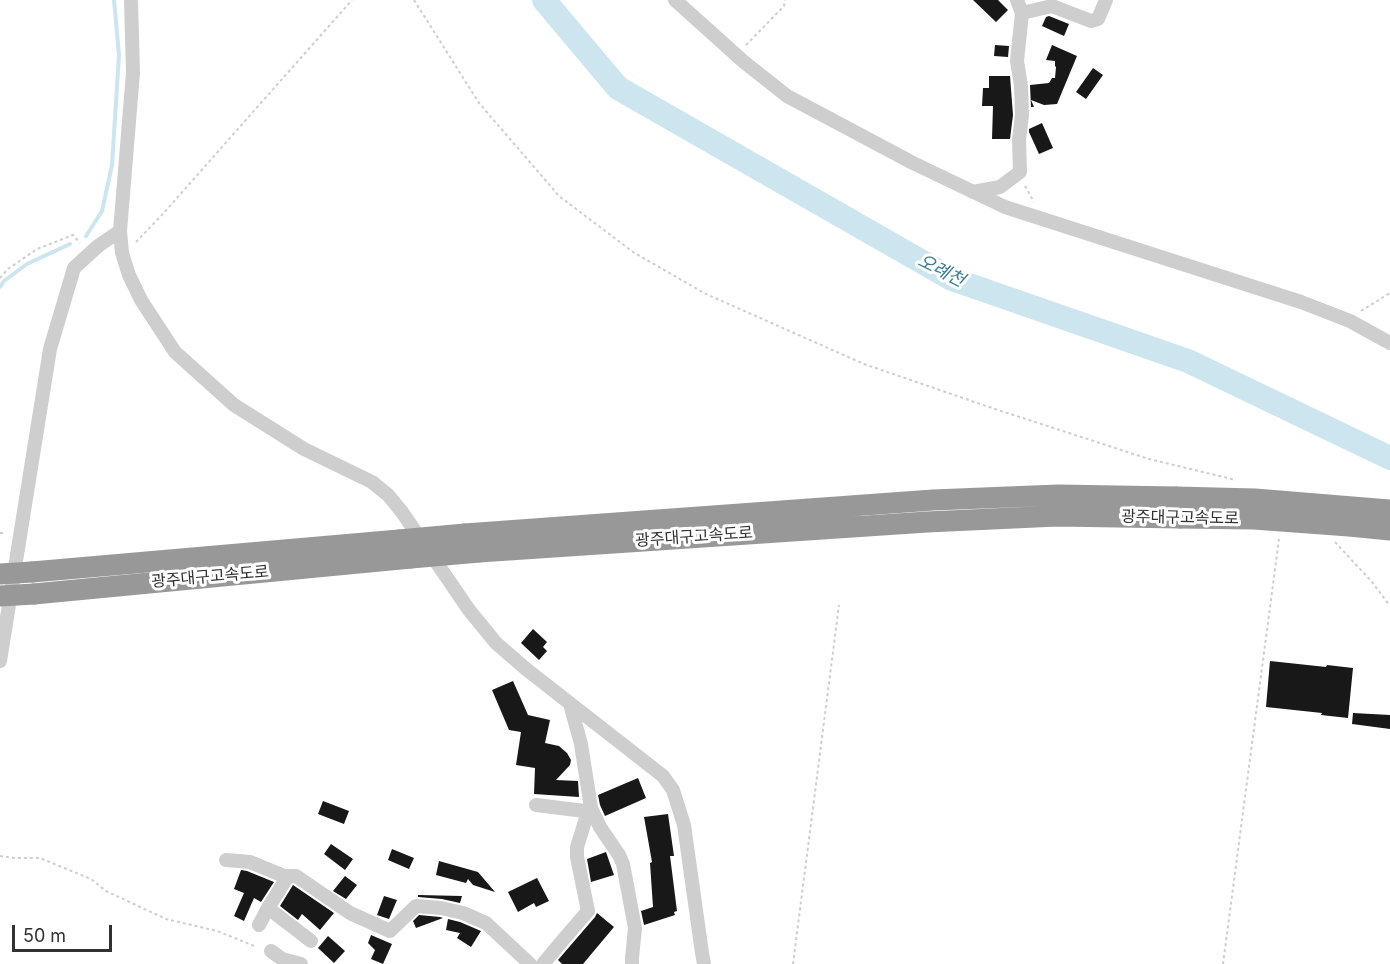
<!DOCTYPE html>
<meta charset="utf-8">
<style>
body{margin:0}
#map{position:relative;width:1390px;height:964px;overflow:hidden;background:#fff;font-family:Inter,sans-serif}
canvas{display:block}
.scale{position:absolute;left:12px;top:925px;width:100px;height:27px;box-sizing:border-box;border:3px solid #313131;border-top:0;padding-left:8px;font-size:18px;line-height:21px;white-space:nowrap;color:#313131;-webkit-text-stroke:4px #fff;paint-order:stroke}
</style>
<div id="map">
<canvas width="1390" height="964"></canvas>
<div class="scale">50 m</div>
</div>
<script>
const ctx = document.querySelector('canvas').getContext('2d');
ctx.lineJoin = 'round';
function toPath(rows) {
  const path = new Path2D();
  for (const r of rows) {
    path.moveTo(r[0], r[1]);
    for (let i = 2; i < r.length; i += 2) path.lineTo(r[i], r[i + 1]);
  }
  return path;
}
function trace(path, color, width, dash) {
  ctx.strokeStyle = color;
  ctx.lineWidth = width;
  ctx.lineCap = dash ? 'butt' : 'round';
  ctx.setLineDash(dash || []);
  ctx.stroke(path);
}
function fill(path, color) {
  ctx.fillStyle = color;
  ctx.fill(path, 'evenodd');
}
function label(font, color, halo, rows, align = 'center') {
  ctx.font = font + ' Inter,"Noto Sans KR",sans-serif';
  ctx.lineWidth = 6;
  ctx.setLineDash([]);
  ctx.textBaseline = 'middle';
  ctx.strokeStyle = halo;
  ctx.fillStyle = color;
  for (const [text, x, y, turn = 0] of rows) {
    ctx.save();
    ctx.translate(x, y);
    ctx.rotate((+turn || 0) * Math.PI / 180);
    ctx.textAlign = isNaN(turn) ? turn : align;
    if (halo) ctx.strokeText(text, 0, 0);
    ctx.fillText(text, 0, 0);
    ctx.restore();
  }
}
const stream = toPath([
 [86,236,102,211,112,165,119,55,114,0],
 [0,287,4,281,27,264,70,244]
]);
const river = toPath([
 [544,0,618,88,952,279,1188,361,1390,458]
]);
const building = toPath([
 [973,0,998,0,1008,10,996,22],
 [1049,16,1069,24,1064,36,1042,26,1046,17],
 [995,45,1009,46,1008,57,994,56],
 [1052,45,1077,56,1057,104,1044,105,1031,100,1034,107,1031,107,1030,85,1049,83,1052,78,1055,78,1056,67,1055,66,1055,61,1046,60],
 [1093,68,1103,75,1086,99,1076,92],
 [989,76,1010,76,1013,115,1010,139,992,139,993,106,982,106,983,88,989,88],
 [1042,123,1053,148,1039,154,1029,132,1029,129],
 [533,629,547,642,543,647,547,651,539,660,521,643],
 [1270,661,1326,667,1327,665,1353,668,1348,718,1321,715,1322,713,1266,707],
 [513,681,528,715,550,720,545,743,559,746,567,753,571,760,570,765,556,780,578,781,579,797,534,794,535,768,516,765,521,732,509,730,492,690],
 [1353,713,1390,715,1390,729,1352,724],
 [638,778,646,798,605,816,600,805,598,795],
 [323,801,349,811,344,824,318,814],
 [668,814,674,856,670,856,677,911,674,912,675,915,644,925,641,911,653,907,650,863,652,862,644,817],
 [331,844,353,859,345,870,324,854],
 [392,849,414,858,409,869,388,860],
 [606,852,614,875,591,882,587,859],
 [439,861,478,872,495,892,473,885,468,879,466,883,436,875],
 [241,870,247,871,274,882,261,902,254,898,244,921,234,916,244,893,234,889],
 [345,876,357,885,346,899,333,891],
 [537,878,549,901,536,907,534,903,518,912,508,892],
 [293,885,334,913,320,930,302,914,298,920,280,906],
 [418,895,462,896,460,903,442,899,418,897],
 [384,896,397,900,389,919,377,915],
 [597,913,614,927,583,964,562,964,558,960,595,917],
 [419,915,440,917,443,918,416,928,413,921],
 [448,919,460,922,481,931,471,947,457,938,460,933,446,930],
 [371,935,392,944,383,964,371,959,375,950,368,943],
 [328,936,345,951,334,963,318,948]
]);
const path = toPath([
 [414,0,479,103,559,196,633,252,706,294,864,364,992,408,1149,459,1236,480],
 [746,45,784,6,785,0],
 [1025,186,1034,202],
 [136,242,161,216,352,0],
 [0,278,8,269,37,249,73,235,80,243],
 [1361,311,1390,293],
 [0,533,6,533],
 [1335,542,1372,582,1390,606],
 [0,856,14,858,40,858,91,879,106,891,166,919,217,931,257,947],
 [793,964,839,605],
 [1223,964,1279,539]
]);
const minor = toPath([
 [131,0,133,73,120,231,122,253,129,275,141,300,175,352,234,405,304,449,372,482,388,495,402,512,469,610,496,643,526,669,663,776,673,790,684,825,702,953,704,964],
 [675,0,744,62,787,96,913,163,1005,207,1301,302,1350,321,1390,343],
 [1022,13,1052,6,1091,21,1098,19,1106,0],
 [973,192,1000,187,1020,172,1019,140,1022,115,1021,86,1017,61,1022,13,1017,0],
 [0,661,50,349,74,268,98,246,120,231],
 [570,704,581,744,591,808,600,827,619,855,623,864,635,928,632,958,632,964],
 [536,805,593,812],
 [226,860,250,862,284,876,296,876,350,913,390,931,416,906,441,908,463,913,486,923,530,964],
 [288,876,268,908,311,941],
 [259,925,268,908],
 [271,951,282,959,301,964],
 [543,964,563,940,588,911,577,857,577,847,587,815,593,812]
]);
const highway = toPath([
 [465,534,933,500,1058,495,1176,497],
 [479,552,927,522,1057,516,1180,518],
 [32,572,399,540],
 [34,594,411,558]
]);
const highwayBridge = toPath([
 [1176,497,1255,499,1390,510],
 [1180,518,1254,519,1349,526,1390,530],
 [399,540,465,534],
 [411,558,479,552],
 [0,574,32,572],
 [0,596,34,594]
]);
const streetNames = [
 ["광주대구고속도로",1180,518,1],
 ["광주대구고속도로",694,537,-4],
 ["광주대구고속도로",210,577,-5]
];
const waterNames = [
 ["오례천",941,271,27]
];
trace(stream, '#cce5ee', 4);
trace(river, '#cce5ee', 24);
fill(building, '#181818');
trace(path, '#cecece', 2, [3, 3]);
trace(minor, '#cecece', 14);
trace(highway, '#989898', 21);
trace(highwayBridge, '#989898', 21);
label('16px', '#313131', '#fff', streetNames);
label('italic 18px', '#3c7e97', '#fff', waterNames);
</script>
